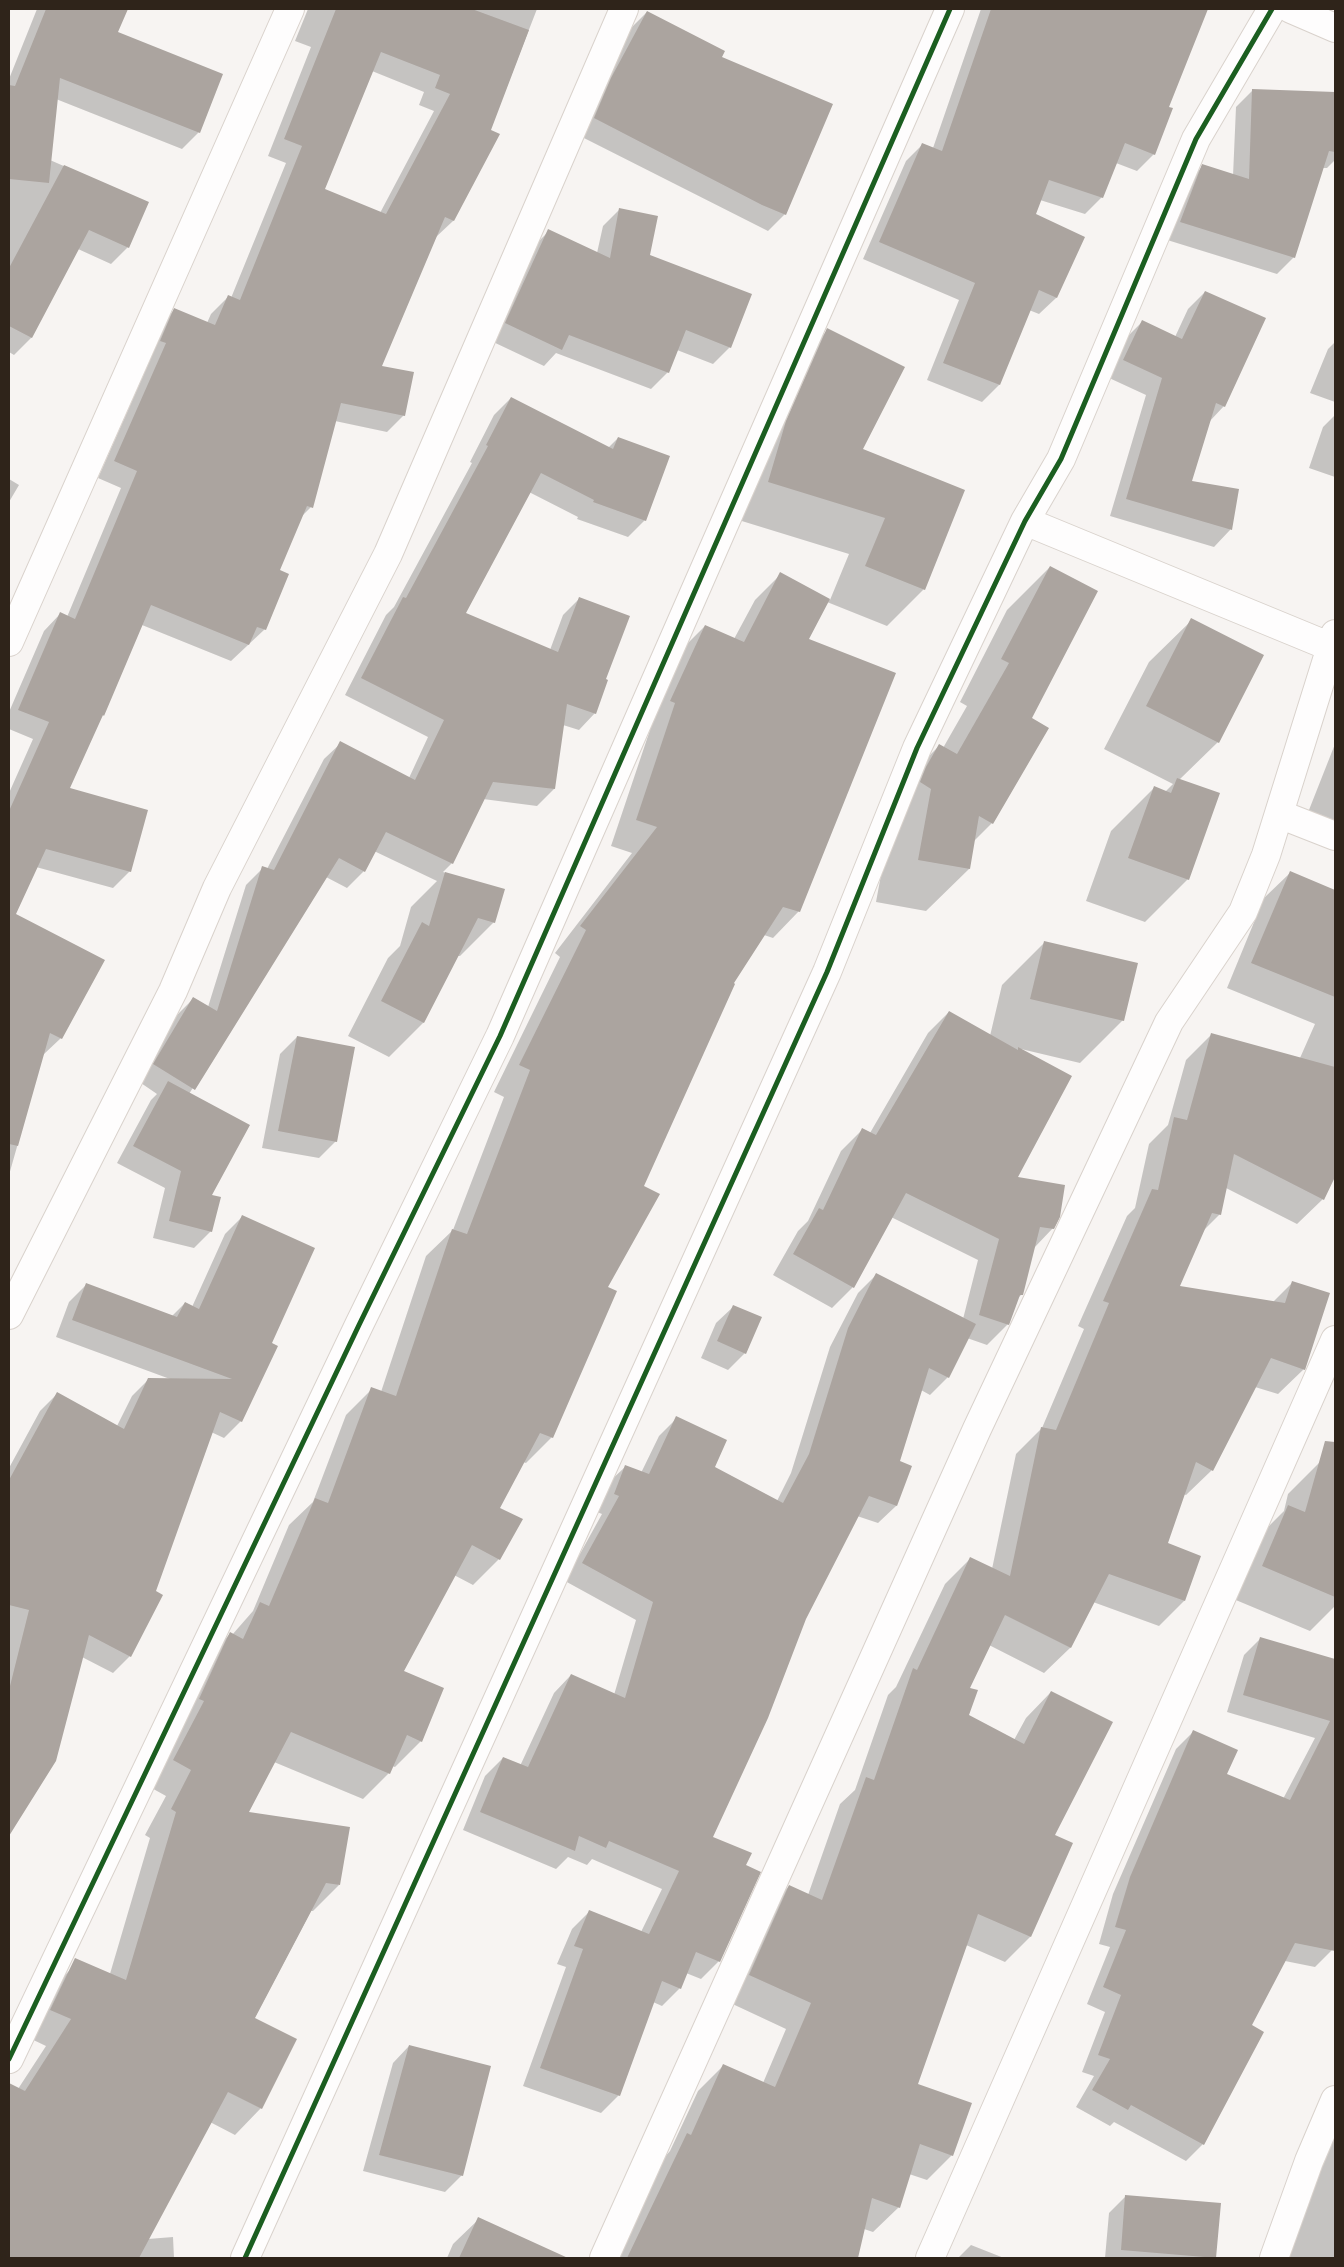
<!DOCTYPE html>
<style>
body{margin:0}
#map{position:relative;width:1344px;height:2267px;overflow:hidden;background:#f7f4f2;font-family:Commissioner,sans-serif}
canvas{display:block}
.frame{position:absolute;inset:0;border:10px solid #2f241a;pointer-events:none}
</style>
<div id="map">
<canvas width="1344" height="2267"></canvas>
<div class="frame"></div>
</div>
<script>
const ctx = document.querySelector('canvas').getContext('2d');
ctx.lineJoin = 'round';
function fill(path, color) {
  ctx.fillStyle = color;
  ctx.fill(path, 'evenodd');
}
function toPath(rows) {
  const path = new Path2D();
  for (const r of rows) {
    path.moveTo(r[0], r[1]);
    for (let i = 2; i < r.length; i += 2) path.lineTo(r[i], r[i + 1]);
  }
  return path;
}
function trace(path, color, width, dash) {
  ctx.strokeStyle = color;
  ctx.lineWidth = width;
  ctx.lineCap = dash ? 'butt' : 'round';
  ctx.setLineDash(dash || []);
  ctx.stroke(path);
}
const shadow = toPath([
 [37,9,126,9,116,33,199,132,182,149,56,99,50,160,148,203,128,247,111,264,78,249,31,338,14,355,9,352,9,79],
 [308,9,537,9,490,130,498,135,453,221,436,237,380,367,404,415,387,432,335,421,311,507,301,517,278,570,265,629,231,661,142,625,68,789,130,871,113,888,36,867,15,914,61,1038,43,1055,9,1175,9,793,33,739,9,729,9,712,44,631,60,614,67,617,121,488,98,478,150,360,144,358,158,326,175,309,207,323,211,314,228,297,231,298,286,163,268,156,311,47,295,41],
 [372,71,424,92,419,105,434,111,380,213,323,190],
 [981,9,1186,9,1204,16,1167,107,1154,154,1137,171,1116,163,1102,197,1085,214,1040,200,1034,215,1084,237,1056,298,1039,314,1029,310,999,385,982,402,927,380,959,300,863,259,906,161,923,144,933,148],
 [647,12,720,57,785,214,768,231,578,135,630,29],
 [1253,90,1335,93,1335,160,1327,168,1322,168,1294,257,1277,274,1164,239,1186,183,1203,166,1233,176,1236,107],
 [620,209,649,256,730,347,713,364,677,350,668,372,651,389,556,353,544,366,489,340,532,248,549,231,597,253,603,226],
 [1205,292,1224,406,1209,422,1190,482,1238,490,1230,530,1214,547,1110,516,1146,395,1107,377,1125,339,1142,322,1175,337,1188,309],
 [828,330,861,450,924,589,887,626,827,602,807,639,799,911,773,938,764,935,732,984,643,1186,552,1437,526,1463,523,1462,499,1508,499,1559,473,1585,454,1575,403,1672,421,1741,395,1767,392,1766,389,1773,363,1799,274,1762,247,1813,339,1885,313,1911,311,1911,254,2019,261,2108,235,2135,210,2122,148,2239,173,2237,174,2258,95,2258,92,2186,70,2258,9,2258,9,2096,18,2089,46,2046,25,2036,44,1996,70,1970,107,1984,150,1838,145,1835,166,1796,148,1786,204,1660,230,1634,232,1635,253,1611,289,1525,313,1502,346,1415,372,1389,381,1392,426,1256,453,1230,504,1097,494,1092,560,957,555,953,632,853,611,846,650,730,645,727,679,652,705,626,734,639,755,600,781,574,830,600,849,554,732,518,791,366],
 [1335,342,1335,402,1310,393,1328,349],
 [511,398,608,448,618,438,645,520,628,537,577,519,578,517,529,492,464,614,550,650,563,615,579,599,605,680,595,713,579,730,563,725,554,789,537,806,483,799,452,863,443,872,503,890,494,922,460,956,457,956,423,1023,389,1057,348,1036,388,958,400,946,411,907,437,881,374,851,364,871,347,888,326,877,189,1094,210,1196,211,1231,194,1248,153,1238,165,1188,117,1163,151,1100,157,1094,138,1081,177,1015,194,998,208,1007,246,885,263,868,267,869,324,759,341,743,409,778,428,737,345,695,386,615,394,607,472,463,470,462,494,415],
 [1335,415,1335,477,1309,468,1323,427],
 [9,479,19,485,9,502],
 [1050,567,1030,719,992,823,973,842,969,869,926,911,876,902,897,788,939,746,943,748,967,706,960,702,1007,610],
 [1192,620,1218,742,1179,780,1188,879,1145,922,1086,901,1111,831,1154,788,1165,792,1173,784,1104,749,1149,662],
 [1335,744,1335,826,1307,815],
 [1290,873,1335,891,1335,1175,1323,1199,1297,1224,1226,1188,1220,1214,1203,1231,1178,1287,1273,1302,1292,1283,1304,1369,1278,1394,1255,1387,1212,1470,1186,1495,1183,1494,1166,1544,1184,1601,1159,1626,1093,1602,1070,1648,1044,1673,989,1645,968,1688,967,1716,1014,1740,1026,1718,1051,1692,1053,1836,1030,1937,1005,1962,966,1945,917,2085,952,2155,927,2180,909,2174,899,2207,873,2232,864,2229,857,2258,615,2258,662,2160,670,2151,698,2091,723,2066,763,2083,786,2029,724,2000,764,1912,789,1886,808,1895,840,1804,855,1790,888,1695,896,1687,945,1584,971,1558,992,1569,1016,1454,1042,1428,1084,1329,1078,1326,1127,1216,1135,1208,1149,1144,1168,1125,1186,1060,1211,1035,1300,1058,1315,1024,1227,988,1264,898],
 [1045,942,1123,1020,1080,1063,1021,1049,1016,1178,1053,1228,1034,1248,1021,1295,1017,1299,1008,1324,987,1345,967,1338,948,1377,930,1395,921,1390,898,1462,910,1467,896,1506,878,1523,857,1516,805,1618,711,1837,745,1866,719,1961,701,1979,686,1973,680,1988,662,2006,653,2002,619,2095,601,2113,523,2086,566,1967,557,1964,572,1929,590,1911,641,1932,662,1889,592,1859,587,1865,568,1857,556,1869,463,1830,485,1776,503,1758,520,1766,554,1693,571,1675,614,1695,636,1620,565,1581,602,1514,597,1512,607,1484,625,1467,641,1473,659,1436,677,1418,713,1467,777,1501,791,1473,830,1347,858,1293,876,1275,963,1319,978,1260,891,1217,853,1287,832,1308,773,1275,798,1231,808,1221,841,1151,862,1130,870,1133,928,1033,949,1012,990,1036,1002,985],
 [297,1037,336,1141,319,1158,262,1148,280,1054],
 [242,1217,270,1344,241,1421,224,1438,211,1432,130,1656,113,1673,82,1657,55,1759,9,1833,9,1468,40,1411,57,1394,117,1426,132,1396,149,1379,170,1379,56,1337,69,1302,86,1285,172,1316,185,1303,192,1307,225,1234],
 [733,1307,745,1353,728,1370,701,1358,716,1323],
 [1320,1462,1335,1466,1335,1606,1310,1631,1231,1598,1257,1538,1284,1511,1288,1494],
 [1261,1638,1335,1683,1335,1937,1332,1950,1315,1967,1285,1961,1250,2026,1203,2144,1186,2161,1114,2122,1110,2126,1076,2107,1094,2076,1082,2072,1105,2012,1087,2004,1110,1947,1099,1944,1113,1894,1176,1749,1193,1732,1226,1775,1283,1799,1315,1738,1227,1712,1244,1655],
 [409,2046,462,2175,445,2192,363,2171,393,2063],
 [1335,2126,1335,2258,1283,2258],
 [1126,2196,1215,2258,1105,2258,1109,2213],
 [479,2219,565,2258,447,2258,453,2244],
 [971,2245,1004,2258,958,2258]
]);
const building = toPath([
 [46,9,128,9,118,32,223,74,200,133,60,78,49,183,9,179,9,85,15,86],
 [336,9,472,9,529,30,491,130,500,134,454,221,445,217,382,366,414,372,405,416,341,403,313,508,307,506,280,570,289,574,266,630,257,627,249,645,151,605,104,716,103,715,70,788,148,810,131,872,46,849,16,914,105,960,62,1039,50,1033,18,1146,9,1144,9,811,49,722,18,710,60,612,75,619,137,471,114,461,166,343,160,341,174,308,215,325,228,295,240,300,302,146,284,139],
 [381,52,440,75,435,88,450,94,386,214,325,189],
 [991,9,1208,9,1169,107,1173,108,1155,155,1125,143,1103,198,1049,180,1036,214,1085,237,1057,298,1039,290,1000,385,943,363,975,283,879,242,922,143,942,151],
 [647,11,725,51,722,57,833,104,786,215,762,205,594,118,611,78],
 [1252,89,1335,92,1335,152,1329,151,1295,258,1180,222,1202,164,1249,179],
 [64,165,149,202,129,248,89,230,32,338,9,326,9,268],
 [619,208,658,216,650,255,752,294,731,348,686,330,669,373,569,335,562,350,505,323,548,229,610,258],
 [1205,291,1266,318,1225,407,1216,403,1192,481,1239,489,1232,530,1126,499,1162,378,1123,360,1142,320,1182,339],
 [827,328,905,367,863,449,965,490,925,590,865,566,885,518,768,482,786,421],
 [511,397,613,449,618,437,670,456,646,521,593,502,594,500,541,473,466,613,558,652,579,597,630,616,606,679,608,680,596,714,567,704,555,789,493,782,453,864,386,832,365,872,339,858,195,1090,153,1064,193,997,217,1011,262,866,274,870,340,741,415,780,444,720,361,678,403,597,406,598,488,446,486,445],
 [1050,566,1098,591,1032,718,1049,728,993,824,979,816,970,869,918,860,931,789,920,782,926,767,939,744,957,754,1009,663,1001,659],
 [780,572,830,599,809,639,896,673,800,912,783,907,734,983,735,984,644,1186,660,1194,608,1287,617,1291,553,1438,540,1433,500,1508,523,1519,500,1560,472,1545,404,1671,444,1688,422,1742,407,1735,390,1774,291,1732,249,1812,350,1827,340,1885,326,1883,255,2018,297,2039,262,2109,228,2092,139,2258,9,2258,9,2083,25,2091,71,2019,50,2010,75,1958,126,1980,176,1812,171,1809,191,1770,173,1760,204,1701,199,1699,227,1638,230,1632,243,1639,260,1602,269,1606,315,1498,328,1503,371,1387,396,1396,452,1229,467,1234,530,1070,519,1065,586,930,580,926,657,827,636,820,675,703,670,701,705,625,744,642],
 [1191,618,1264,655,1219,743,1146,706],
 [1177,778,1220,793,1189,880,1128,858,1154,786,1171,793],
 [1290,871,1335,890,1335,997,1251,963],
 [445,872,505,889,495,923,478,918,424,1023,381,1001,422,922,429,926],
 [1044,941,1138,963,1124,1021,1030,999],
 [949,1011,1018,1050,1018,1047,1072,1076,1018,1177,1065,1185,1060,1217,1054,1229,1040,1227,1023,1295,1020,1295,1009,1325,979,1315,999,1239,906,1193,854,1288,793,1254,819,1208,823,1210,862,1128,876,1135],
 [1211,1033,1335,1067,1335,1177,1324,1200,1234,1154,1221,1215,1212,1213,1180,1286,1285,1303,1292,1281,1330,1293,1305,1370,1271,1358,1213,1471,1196,1462,1168,1543,1201,1556,1185,1601,1109,1574,1071,1648,1005,1615,970,1688,978,1690,969,1715,1024,1744,1051,1691,1113,1722,1055,1835,1073,1843,1031,1937,978,1914,918,2084,972,2103,953,2156,920,2144,900,2208,872,2198,858,2258,627,2258,687,2133,691,2135,723,2064,775,2087,811,2003,749,1975,789,1885,822,1900,866,1777,874,1780,913,1668,917,1670,970,1557,1010,1576,1041,1427,1056,1430,1109,1303,1103,1301,1152,1189,1158,1190,1174,1117,1187,1120],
 [297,1036,355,1047,337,1142,278,1131],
 [168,1081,250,1125,212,1195,221,1197,212,1232,169,1221,181,1171,133,1146],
 [242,1215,315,1248,272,1343,278,1346,242,1422,220,1412,156,1591,163,1595,131,1657,89,1635,56,1761,9,1836,9,1690,29,1610,9,1605,9,1480,57,1392,124,1429,148,1378,232,1379,72,1320,86,1283,177,1317,185,1302,199,1309],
 [876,1273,976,1324,949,1378,929,1368,900,1461,912,1466,897,1506,869,1496,806,1619,768,1718,713,1837,752,1853,746,1865,761,1872,720,1962,696,1952,681,1989,662,1981,620,2096,540,2068,583,1949,574,1946,589,1910,649,1934,679,1871,609,1841,606,1848,579,1836,575,1851,480,1812,503,1757,528,1767,571,1674,625,1698,653,1602,582,1563,619,1496,614,1494,625,1465,649,1474,676,1416,727,1440,715,1467,783,1503,809,1454,848,1328],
 [733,1305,762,1317,746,1354,717,1341],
 [1325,1441,1335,1442,1335,1597,1262,1566,1288,1505,1305,1512],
 [1260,1637,1335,1659,1335,1951,1295,1943,1252,2025,1264,2032,1204,2145,1131,2105,1128,2110,1092,2090,1110,2059,1098,2055,1121,1995,1103,1987,1126,1930,1115,1927,1130,1877,1193,1730,1238,1750,1227,1774,1290,1800,1330,1721,1243,1695],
 [409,2045,491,2066,463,2176,379,2155],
 [1125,2195,1221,2203,1216,2258,1121,2250],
 [478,2217,568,2258,459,2258]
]);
const street = toPath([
 [1291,9,1335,28],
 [1025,521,1331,647,1335,634],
 [9,642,290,9],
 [1279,814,1335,836],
 [9,1315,173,991,217,888,388,554,624,9],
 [9,2059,359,1325,500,1036,950,9],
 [245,2258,827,972,917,748,1025,521,1061,459,1196,139,1272,9],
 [604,2258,977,1429,1169,1022,1243,912,1266,855,1331,647],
 [930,2258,1335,1340],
 [1274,2258,1309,2161,1335,2100]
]);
const cycleway = toPath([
 [9,2059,359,1325,500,1036,950,9],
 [245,2258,827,972,917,748,1025,521,1061,459,1196,139,1272,9]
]);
fill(shadow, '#0003');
fill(building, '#aba49f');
trace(street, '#d9d2cc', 30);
trace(street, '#fefdfd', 28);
trace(cycleway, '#1b5e20', 5);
</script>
